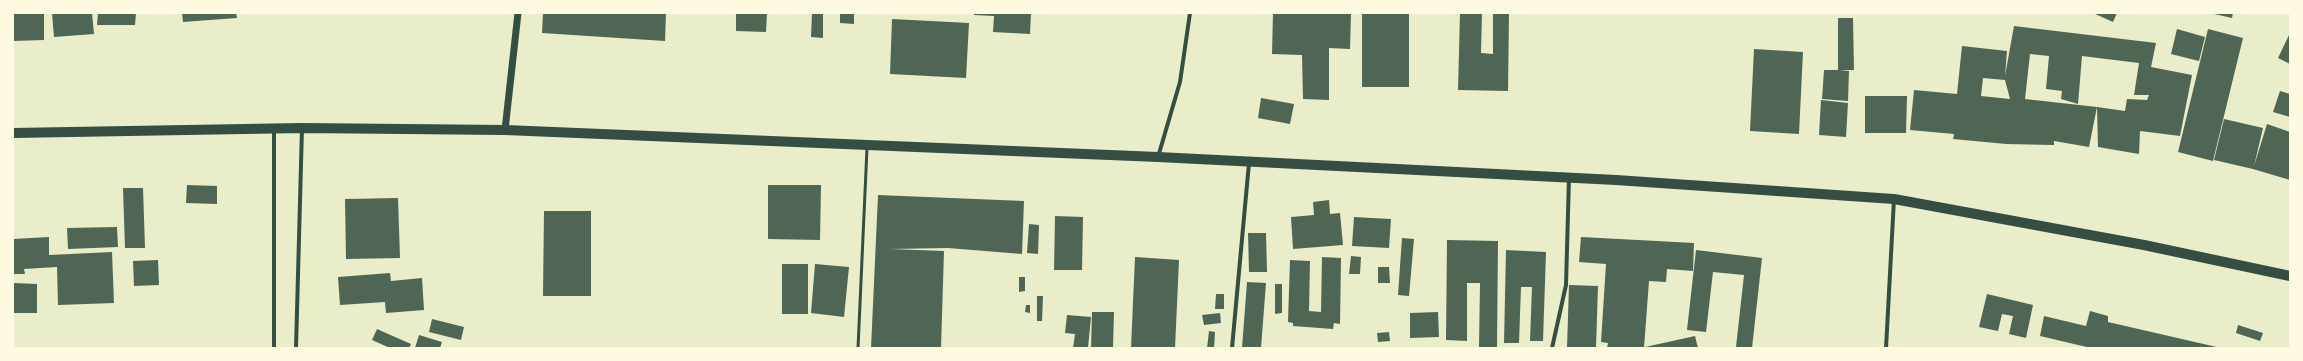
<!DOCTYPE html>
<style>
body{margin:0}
#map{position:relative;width:2303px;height:361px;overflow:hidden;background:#e9edc9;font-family:Karla,sans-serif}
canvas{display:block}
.frame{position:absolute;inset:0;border:14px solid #fefae0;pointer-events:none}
</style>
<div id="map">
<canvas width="2303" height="361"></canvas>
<div class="frame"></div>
</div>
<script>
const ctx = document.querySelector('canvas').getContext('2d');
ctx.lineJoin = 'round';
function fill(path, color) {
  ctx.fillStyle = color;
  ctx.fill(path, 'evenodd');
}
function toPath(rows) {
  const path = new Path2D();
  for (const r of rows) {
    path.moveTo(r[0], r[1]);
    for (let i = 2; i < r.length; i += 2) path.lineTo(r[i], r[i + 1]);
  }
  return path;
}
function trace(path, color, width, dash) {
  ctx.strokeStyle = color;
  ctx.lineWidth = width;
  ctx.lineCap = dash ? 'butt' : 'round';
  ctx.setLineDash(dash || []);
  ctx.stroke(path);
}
const building = toPath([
 [13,13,44,13,44,40,13,41],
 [52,13,92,13,94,34,54,37],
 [98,13,136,13,135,25,97,25],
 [182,13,236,13,237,18,183,22],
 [543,13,666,13,665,41,542,33],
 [736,13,767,13,766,32,736,31],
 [812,13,823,13,823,38,811,37],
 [840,13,854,13,854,24,840,23],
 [974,13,1031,13,1030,34,993,32,994,16,974,15],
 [1273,13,1351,13,1350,49,1329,48,1329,100,1303,99,1302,55,1272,54],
 [1362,13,1409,13,1409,87,1362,87],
 [1460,13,1482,13,1481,53,1493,54,1493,13,1509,13,1508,91,1458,90],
 [2093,13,2117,13,2113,22],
 [2210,13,2233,13,2232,18],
 [1838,18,1853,18,1854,70,1840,70,1849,71,1848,101,1822,99,1824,70,1838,70],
 [892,19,969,23,966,78,890,74],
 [2014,26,2156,43,2151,67,2192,75,2180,136,2140,131,2139,154,2098,147,2097,107,2125,111,2127,99,2147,100,2149,95,2134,95,2139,63,2082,56,2078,104,2061,99,2062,91,2046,89,2049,56,2030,54,2025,99,2097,107,2089,147,2054,141,2054,145,2006,144,1953,139,1954,134,1910,130,1914,90,1957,94,1962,46,2007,51,2005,76],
 [1983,78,2005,80,2010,99,1981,96],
 [2177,29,2205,37,2199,61,2171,54],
 [2208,29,2243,38,2213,161,2178,152],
 [2290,33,2290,64,2278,58],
 [1754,49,1803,52,1799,134,1750,131],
 [2280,91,2290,94,2290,117,2273,112],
 [1865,96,1907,96,1906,133,1865,133],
 [1261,98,1294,104,1290,124,1258,118],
 [1821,100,1848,103,1846,137,1819,135],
 [2224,119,2263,128,2254,166,2267,124,2290,132,2290,180,2253,169,2214,160],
 [187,185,217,186,217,204,186,203],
 [768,185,821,185,820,240,768,239],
 [123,188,143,188,145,248,125,248],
 [878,195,1024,201,1022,254,948,248,890,249,944,251,941,348,871,348],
 [398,198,400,258,346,259,345,199],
 [1329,200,1330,214,1340,213,1343,245,1293,249,1291,217,1314,215,1313,202],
 [544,211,591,211,591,296,543,296],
 [1055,216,1083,217,1082,270,1054,270],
 [1354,217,1391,219,1389,248,1352,246],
 [1029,224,1039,225,1038,254,1027,253],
 [117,227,118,247,68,249,67,228],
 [1248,233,1266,233,1267,272,1249,272],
 [49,237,49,255,112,252,114,303,58,305,57,267,24,269,25,274,13,274,13,239],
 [1581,237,1694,243,1693,271,1667,269,1666,282,1649,281,1644,348,1607,348,1608,343,1601,342,1606,264,1579,262],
 [1402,238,1414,239,1409,296,1398,295],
 [1447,240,1498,241,1497,347,1479,347,1480,283,1467,283,1467,341,1446,340],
 [1506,250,1546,252,1543,341,1530,341,1532,287,1521,287,1519,343,1504,343],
 [1696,250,1762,258,1752,348,1736,347,1744,275,1713,272,1706,332,1687,330],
 [1351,256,1361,257,1360,274,1349,274],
 [1135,257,1179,260,1175,348,1131,348],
 [1322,257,1341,258,1340,324,1334,323,1333,329,1293,326,1293,323,1288,322,1290,260,1310,261,1309,311,1321,312],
 [158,260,159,285,134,286,133,261],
 [782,264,808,264,808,314,782,314],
 [815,264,849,267,844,317,811,313],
 [1378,267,1389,267,1390,283,1378,283],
 [390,273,391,281,422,278,424,310,386,313,385,302,340,305,338,277],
 [1019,277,1025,277,1025,291,1019,292],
 [1247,282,1266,283,1261,348,1242,348],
 [13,283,37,284,37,313,13,313],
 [1275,284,1282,284,1282,313,1275,314],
 [1569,285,1598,286,1596,348,1567,348],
 [1216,294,1224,294,1224,309,1215,309],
 [1987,294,2033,305,2026,338,2009,334,2013,316,2002,314,1998,331,1979,327],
 [1037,296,1043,296,1042,321,1037,321],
 [1026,305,1030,305,1030,313,1025,312],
 [2090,311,2108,316,2108,322,2221,348,2091,348,2040,336,2044,316,2086,326],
 [1092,312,1114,312,1113,348,1091,348],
 [1438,312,1439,337,1410,338,1410,313],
 [1220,313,1221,323,1204,325,1202,315],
 [1067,315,1091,317,1088,348,1073,348,1075,334,1065,333],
 [432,319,464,327,461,340,429,332],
 [2238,325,2263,333,2260,341,2236,333],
 [377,329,411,344,409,348,390,348,372,340],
 [1209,331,1215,332,1214,348,1207,348],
 [1389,332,1390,341,1378,342,1377,333],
 [419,335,442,342,440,348,415,348],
 [1695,336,1698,348,1645,348,1645,347]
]);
const service = toPath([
 [858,348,867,148]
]);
const minor = toPath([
 [274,128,274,348],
 [1158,157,1180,82,1190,13],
 [296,348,302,128],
 [1232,348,1249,163],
 [1552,348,1566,285,1569,177],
 [1886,348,1894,199]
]);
const tertiary = toPath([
 [505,130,518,13]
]);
const primary = toPath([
 [13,133,302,128,505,130,1158,157,1616,180,1894,199,2144,245,2290,276]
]);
fill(building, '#4f6655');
trace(service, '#344e41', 3);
trace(minor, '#344e41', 4);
trace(tertiary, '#344e41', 7);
trace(primary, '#344e41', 10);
</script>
